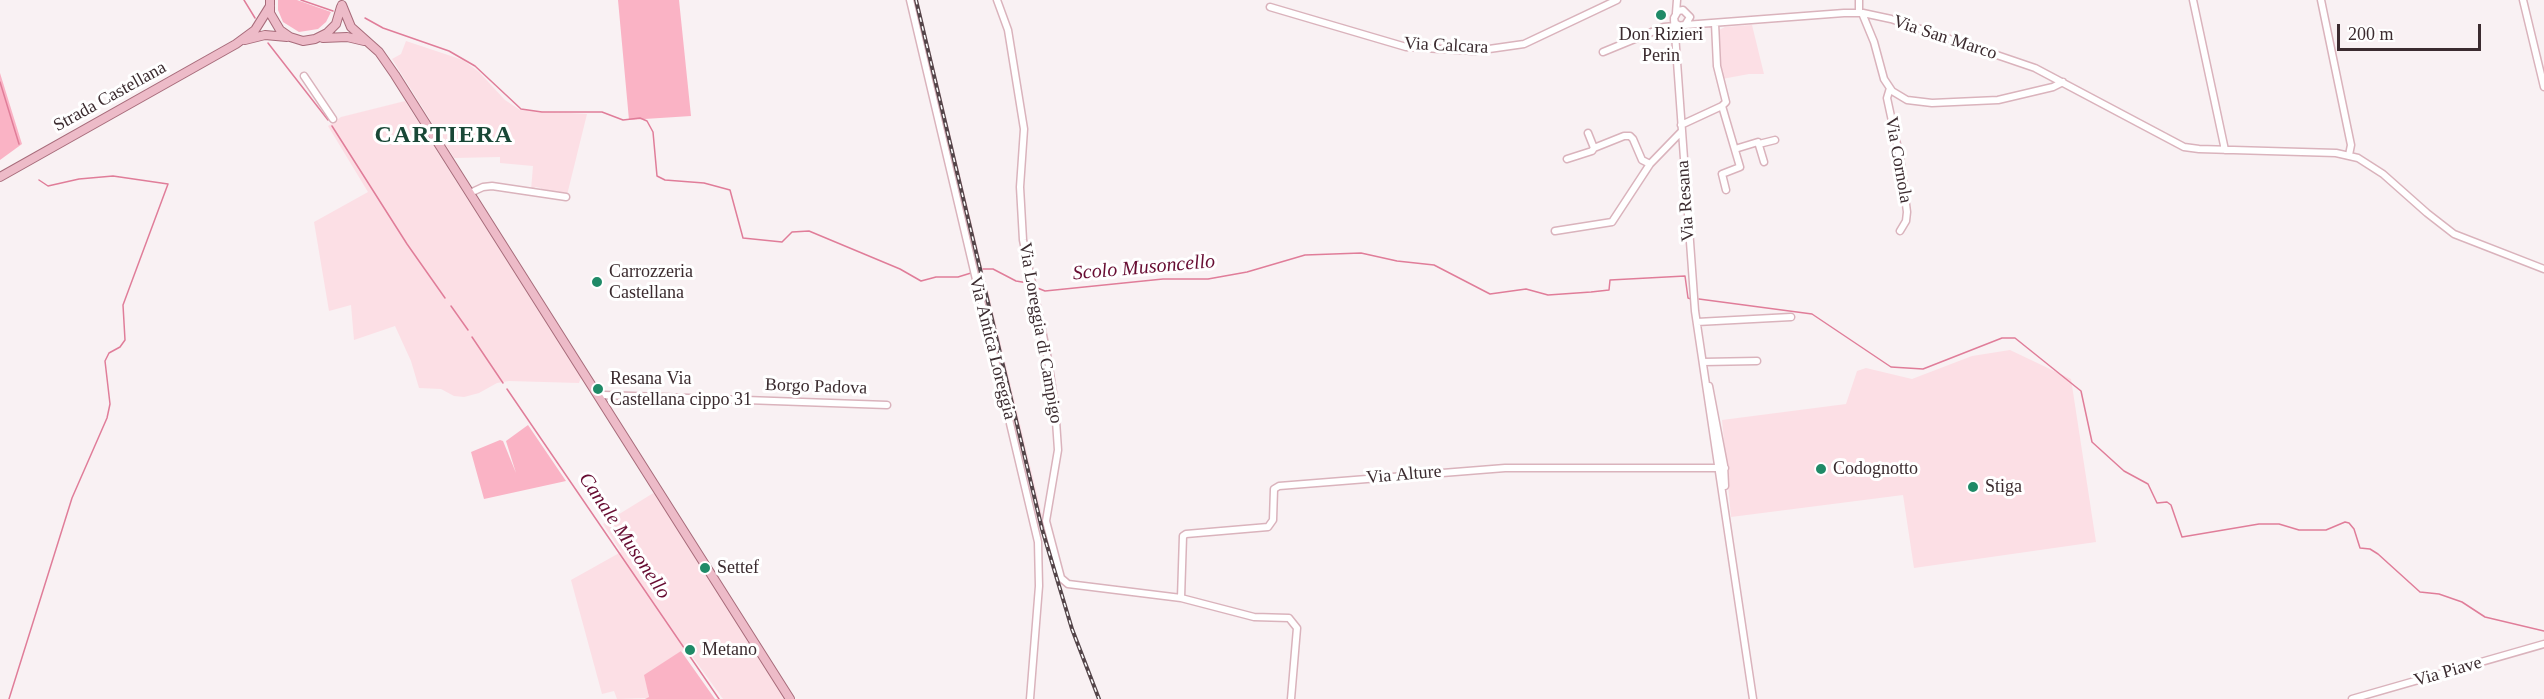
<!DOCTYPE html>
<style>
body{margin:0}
#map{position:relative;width:2544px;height:699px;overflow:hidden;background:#f9f1f3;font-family:Georgia,serif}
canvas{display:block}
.scale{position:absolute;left:2337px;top:24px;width:144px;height:27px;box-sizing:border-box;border:3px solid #3b2b2f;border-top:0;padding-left:8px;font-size:18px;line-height:21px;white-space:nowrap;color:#3b2b2f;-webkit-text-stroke:4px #fff;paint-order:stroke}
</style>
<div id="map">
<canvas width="2544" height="699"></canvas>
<div class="scale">200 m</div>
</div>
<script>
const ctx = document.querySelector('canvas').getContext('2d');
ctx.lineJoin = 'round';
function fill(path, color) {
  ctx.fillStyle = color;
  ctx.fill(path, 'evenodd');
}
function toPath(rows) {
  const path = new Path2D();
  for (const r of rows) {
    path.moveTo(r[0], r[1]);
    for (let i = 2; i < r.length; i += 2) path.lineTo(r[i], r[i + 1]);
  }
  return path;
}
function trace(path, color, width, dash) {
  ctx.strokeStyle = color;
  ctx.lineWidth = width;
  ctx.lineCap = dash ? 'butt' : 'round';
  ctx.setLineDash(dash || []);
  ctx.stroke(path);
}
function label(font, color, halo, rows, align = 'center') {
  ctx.font = font + ' Georgia,serif';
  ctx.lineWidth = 6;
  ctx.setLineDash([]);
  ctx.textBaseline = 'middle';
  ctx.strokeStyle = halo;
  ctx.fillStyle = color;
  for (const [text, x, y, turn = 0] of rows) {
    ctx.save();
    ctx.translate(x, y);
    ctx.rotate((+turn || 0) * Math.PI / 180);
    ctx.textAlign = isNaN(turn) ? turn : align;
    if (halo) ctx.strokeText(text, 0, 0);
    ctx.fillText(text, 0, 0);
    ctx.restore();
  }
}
const built = toPath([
 [913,0,918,0,1043,519,1038,517,1026,474],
 [1752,25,1764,74,1749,74,1722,79,1719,65,1719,30,1725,27],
 [406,41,463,60,479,72,505,100,520,110,587,114,567,195,540,192,541,188,535,187,533,191,531,190,533,166,500,163,500,157,454,158,392,59,401,54],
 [405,101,581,377,579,383,509,381,497,383,479,393,464,397,454,396,441,389,419,388,411,361,395,326,354,340,351,305,329,311,314,222,368,192,328,126,341,117],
 [2010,350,2071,379,2096,542,1914,568,1903,495,1731,517,1722,420,1846,404,1857,371,1866,368,1912,379,1972,356],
 [655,492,785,698,785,699,723,699,689,652,688,647,645,675,649,698,617,699,614,691,602,694,571,580,621,552,603,524]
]);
const green = toPath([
 [278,0,297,0,331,12,326,22,318,29,299,32,283,22,278,10],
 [618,0,679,0,691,116,629,120],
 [0,73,22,144,0,160],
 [528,425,566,481,484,499,471,452,500,440,503,441,516,473,506,441],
 [681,651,715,699,645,699,649,697,644,675]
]);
const stream = toPath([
 [244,0,255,18],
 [301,0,333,11],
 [365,18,383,28,449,51,475,66,521,109,542,112,602,112,623,120,640,118,647,121,653,132,657,176,665,180,704,183,730,190,743,238,782,242,792,232,809,231,900,269,921,281,936,277,958,277,971,273],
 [268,43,328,120],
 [0,82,19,144],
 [332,126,407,244,445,298],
 [983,269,993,269,1016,281,1028,283],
 [1035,287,1045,291,1163,279,1208,279,1247,272,1305,255,1361,253,1397,261,1434,265,1490,294,1526,289,1548,295,1591,292,1609,290,1610,280,1685,276,1688,298,1691,299],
 [1699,299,1812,314,1891,367,1923,369,2002,338,2015,338,2081,391,2092,442,2124,471,2148,484,2157,503,2167,502,2171,505,2182,537,2259,524,2279,524,2299,530,2326,530,2345,522,2349,523,2354,529,2360,548,2370,549,2378,554,2420,592,2439,594,2462,602,2485,617,2544,631],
 [451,306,468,330],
 [472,337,503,383],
 [507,389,719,699],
 [9,699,72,498,107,418,110,404,105,361,109,353,120,347,125,340,123,305,168,184,113,176,79,179,48,186,39,180]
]);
const minor = toPath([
 [910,0,1038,542,1039,586,1030,699],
 [997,0,1008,30,1024,129,1020,187,1023,240,1047,354,1055,406,1058,450,1046,521,1061,578,1068,584,1181,598,1254,617,1289,618,1297,628,1291,699],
 [2193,0,2225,150],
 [2321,0,2351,145,2349,155],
 [2523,0,2544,87],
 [1270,7,1406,47,1475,51,1524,44,1617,0],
 [1676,13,1677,0],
 [1859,13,1859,0],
 [1862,13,1874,42,1884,79,1892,91,1907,100,1932,103,1998,100,2053,87,2063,82],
 [1674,20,1695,311,1753,699],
 [1685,25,1844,13,1863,13,1891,19,2035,68,2184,147,2199,149,2336,153,2358,158,2383,174,2427,213,2454,234,2544,269],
 [1603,52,1664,27,1685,25,1690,17,1683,10,1678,11,1674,18,1675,23,1680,26],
 [304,76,333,119],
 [1890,88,1887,98,1900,158,1907,212,1906,221,1900,231],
 [1722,106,1740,167,1722,174,1726,190],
 [1681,125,1722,106,1726,102,1717,66,1715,23],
 [1759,144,1775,140],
 [1594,148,1624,136,1630,136,1633,139,1642,160,1650,164,1681,132],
 [1735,149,1758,142,1764,162],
 [1567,159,1592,151,1594,148,1588,133],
 [470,193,483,187,492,186,566,197],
 [1555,231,1612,222,1650,164],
 [1697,322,1791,317],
 [1703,362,1757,361],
 [1709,386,1724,465,1725,486],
 [599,396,604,395,887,405],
 [1181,598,1183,536,1186,534,1268,527,1273,520,1274,489,1279,486,1505,468,1725,468],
 [2352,699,2544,644]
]);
const major = toPath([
 [270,0,270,13,280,30,290,37,303,41,315,39,327,33,336,24,341,7],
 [342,5,351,27,379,52,395,75,790,699],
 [323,38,347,37,364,41],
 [245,40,265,35,287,37],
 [0,177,236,44,255,30,270,6]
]);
const rail = toPath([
 [916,0,1042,529,1072,629,1099,699]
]);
const markers = [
 [1661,15,6,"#1f8a67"],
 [597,282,6,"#1f8a67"],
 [598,389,6,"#1f8a67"],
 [1821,469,6,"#1f8a67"],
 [1973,487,6,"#1f8a67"],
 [705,568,6,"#1f8a67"],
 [690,650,6,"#1f8a67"]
];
const poiNames = [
 ["Don Rizieri",1661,35,"center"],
 ["Perin",1661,56,"center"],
 ["Carrozzeria",609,272],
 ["Castellana",609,293],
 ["Resana Via",610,379],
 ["Castellana cippo 31",610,400],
 ["Codognotto",1833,469],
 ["Stiga",1985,487],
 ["Settef",717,568],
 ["Metano",702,650]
];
const streetNames = [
 ["Via San Marco",1945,38,18],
 ["Via Calcara",1446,46,3],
 ["Strada Castellana",110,97,-29],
 ["Via Cornola",1898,160,80],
 ["Via Resana",1686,201,-94],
 ["Via Loreggia di Campigo",1040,333,80],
 ["Via Antica Loreggia",992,348,76],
 ["Borgo Padova",816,387,2],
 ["Via Alture",1404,475,-5],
 ["Via Piave",2448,672,-16]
];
const waterNames = [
 ["Scolo Musoncello",1144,268,-5],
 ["Canale Musonello",624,536,56]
];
const districtNames = [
 ["CARTIERA",444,136]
];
fill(built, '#fcdfe5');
fill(green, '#fab3c5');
trace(stream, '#e07d99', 1.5);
trace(minor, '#dab3bc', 9);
trace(major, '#a76b7a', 10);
trace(minor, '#fff', 6);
trace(major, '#edbbc8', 8);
trace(rail, '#544549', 4);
trace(rail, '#fff', 1.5, [4.5]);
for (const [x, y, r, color] of markers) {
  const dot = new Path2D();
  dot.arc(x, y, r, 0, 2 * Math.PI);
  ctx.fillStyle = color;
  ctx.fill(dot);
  trace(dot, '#fff', 2);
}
label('18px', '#3b2b2f', '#fff', poiNames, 'left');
label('18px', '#3b2b2f', '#fff', streetNames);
label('italic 20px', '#670c32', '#fff', waterNames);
ctx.letterSpacing = '1.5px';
label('bold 24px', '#184736', '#fff', districtNames);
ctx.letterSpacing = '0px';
</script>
